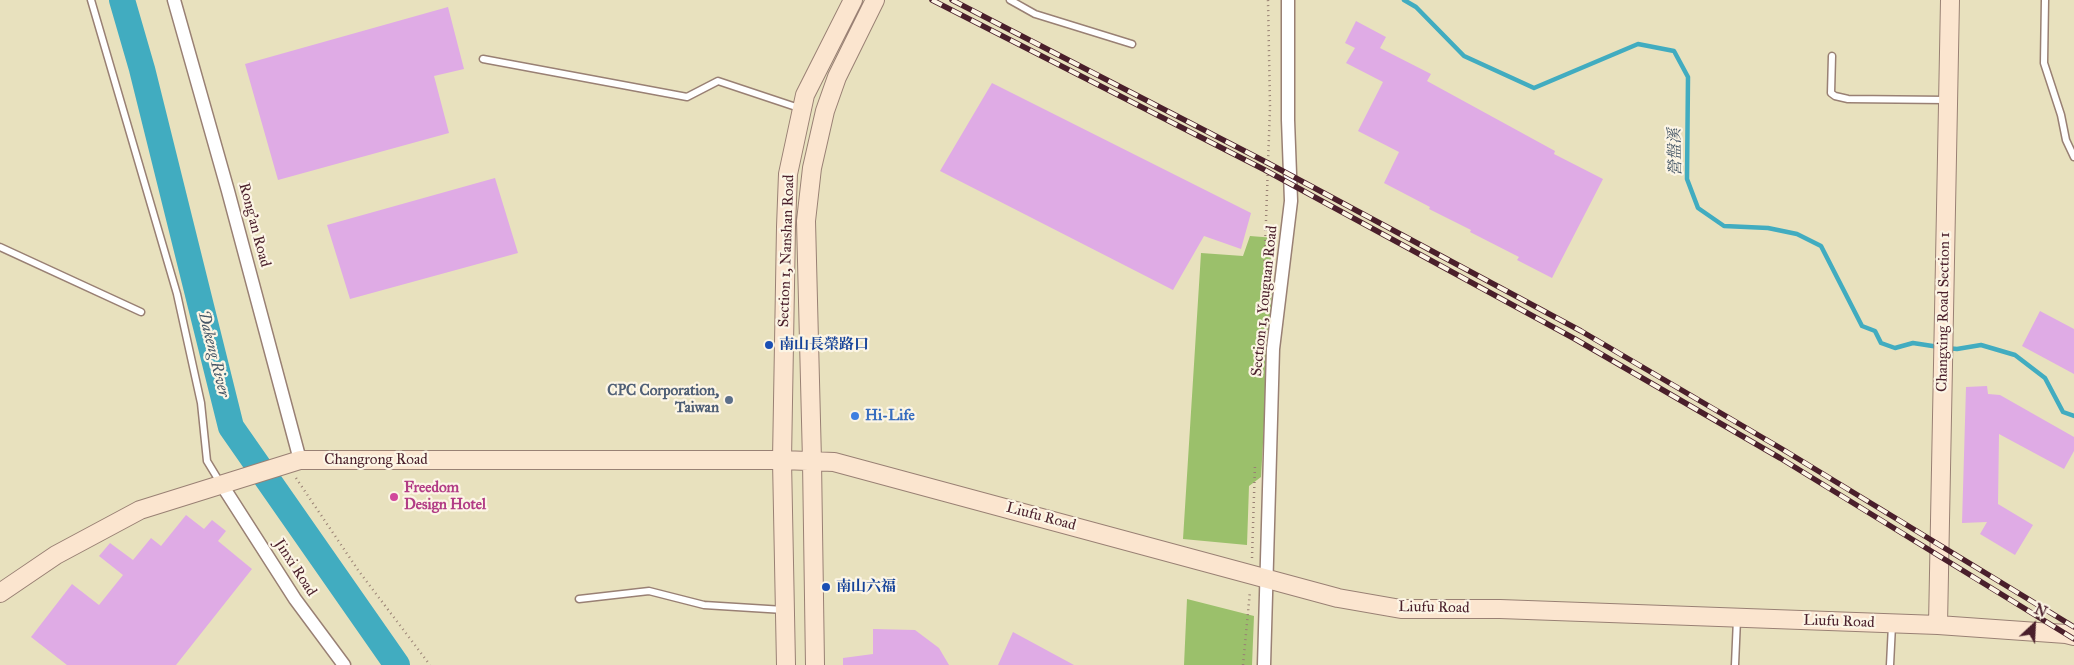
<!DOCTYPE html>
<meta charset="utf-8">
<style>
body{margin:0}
#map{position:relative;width:2074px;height:665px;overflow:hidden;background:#e8e1be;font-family:"IM FELL Great Primer",serif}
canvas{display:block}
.north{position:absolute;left:2009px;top:600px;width:50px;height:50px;-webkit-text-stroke:4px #fcf5e5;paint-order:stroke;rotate:25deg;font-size:14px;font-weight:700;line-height:20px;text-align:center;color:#4a1f2b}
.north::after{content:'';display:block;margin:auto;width:18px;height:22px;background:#4a1f2b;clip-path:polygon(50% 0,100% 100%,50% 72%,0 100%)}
</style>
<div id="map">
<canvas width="2074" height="665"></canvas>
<div class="north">N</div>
</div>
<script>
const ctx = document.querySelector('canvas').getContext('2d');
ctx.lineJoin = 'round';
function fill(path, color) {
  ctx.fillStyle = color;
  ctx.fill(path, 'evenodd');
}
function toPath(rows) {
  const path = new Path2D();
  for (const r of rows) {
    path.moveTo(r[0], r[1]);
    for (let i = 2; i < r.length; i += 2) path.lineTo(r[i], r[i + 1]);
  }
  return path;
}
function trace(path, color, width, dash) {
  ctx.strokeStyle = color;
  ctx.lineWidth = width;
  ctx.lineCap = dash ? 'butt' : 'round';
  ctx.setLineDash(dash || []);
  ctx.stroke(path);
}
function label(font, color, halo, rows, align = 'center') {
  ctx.font = font + ' "IM FELL Great Primer","Noto Serif TC",serif';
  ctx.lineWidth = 4.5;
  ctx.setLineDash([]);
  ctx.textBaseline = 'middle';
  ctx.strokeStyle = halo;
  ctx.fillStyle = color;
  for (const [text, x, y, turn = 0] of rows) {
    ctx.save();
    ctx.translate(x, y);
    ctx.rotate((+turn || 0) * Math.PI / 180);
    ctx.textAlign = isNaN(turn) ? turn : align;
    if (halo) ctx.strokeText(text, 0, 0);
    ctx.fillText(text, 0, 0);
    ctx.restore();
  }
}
const green = toPath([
 [1250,236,1275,238,1261,477,1249,486,1247,545,1183,539,1201,253,1243,256],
 [1187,599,1254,616,1252,665,1184,665]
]);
const stream = toPath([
 [1404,0,1416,7,1464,56,1534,88,1638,44,1674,51,1688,77,1687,179,1698,208,1724,226,1768,228,1797,234,1821,246,1862,326,1875,331,1881,343,1895,348,1913,343,1939,347],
 [1946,348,1957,349,1981,345,2015,355,2045,378,2063,412,2074,416]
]);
const river = toPath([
 [122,0,142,69,231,427,397,665]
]);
const building = toPath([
 [448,7,464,69,434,76,449,133,278,180,245,64],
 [1356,21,1386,37,1380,48,1431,74,1427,81,1555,151,1554,154,1603,179,1552,278,1517,260,1519,257,1470,232,1471,230,1429,209,1430,207,1384,183,1399,152,1358,131,1383,82,1346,63,1355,48,1345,43],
 [992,83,1251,213,1241,249,1204,236,1173,290,940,171],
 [495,178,518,253,350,299,327,225],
 [2040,311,2074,329,2074,374,2022,346],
 [1987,386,1988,394,2000,395,2074,437,2074,451,2064,469,1999,434,1998,504,2033,525,2015,555,1980,534,1987,522,1962,523,1966,387],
 [186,515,204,529,212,520,226,531,218,541,252,569,176,665,67,665,31,637,72,584,99,605,123,575,99,556,110,543,133,560,151,538,161,546],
 [873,629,915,630,939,648,949,665,843,665,843,658,873,654],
 [1013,632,1074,665,998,665]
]);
const path = toPath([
 [1263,306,1270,107,1268,0],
 [296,478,358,570,430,665],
 [1252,558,1255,464],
 [1243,665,1250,591]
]);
const lane = toPath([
 [91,0,177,294,201,403,207,461,221,484],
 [1010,0,1035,14,1132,44],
 [2045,0,2044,63,2061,115,2066,140,2074,157],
 [1832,56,1831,93,1835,96,1848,99,1947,100],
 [483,59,687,97,718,81,802,109],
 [0,247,141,312],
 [579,599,649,591,704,605,784,610],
 [1735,665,1737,619],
 [1890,665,1892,625]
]);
const street = toPath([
 [174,0,228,191,300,460],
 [222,485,295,599,344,665],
 [1264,665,1273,349,1291,201,1288,120,1288,0]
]);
const secondary = toPath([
 [0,593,56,555,140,510,300,460,782,460,834,462,1338,598,1401,609,1500,609,1938,625,2066,634,2074,636],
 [1938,625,1950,0],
 [786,665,782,460,786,227,788,174,805,95,853,0],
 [815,665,812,461,806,221,812,168,825,111,837,77,875,0]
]);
const rail = toPath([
 [932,0,1265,170,1575,339,1780,458,2074,639],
 [952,0,1266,162,1581,331,1782,449,2074,627]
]);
const markers = [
 [769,345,5,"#1a4fb4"],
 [729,400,5,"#5c6f8a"],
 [855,416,5,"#3f7fe0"],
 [394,497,5,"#d1479c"],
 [826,587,5,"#1a4fb4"]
];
const streetNames = [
 ["Rong'an Road",254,225,75],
 ["Section 1, Nanshan Road",787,251,-88],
 ["Section 1, Youguan Road",1265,301,-84],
 ["Changxing Road Section 1",1944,312,-89],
 ["Changrong Road",376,460],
 ["Liufu Road",1041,517,15],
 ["Jinxi Road",295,568,57],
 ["Liufu Road",1434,608,1],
 ["Liufu Road",1839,622,2]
];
const transitNames = [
 ["南山長榮路口",779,345],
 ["南山六福",836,587]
];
const serviceNames = [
 ["CPC Corporation,",719,391],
 ["Taiwan",719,408]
];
const shopNames = [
 ["Hi-Life",865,416]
];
const hotelNames = [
 ["Freedom",404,488],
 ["Design Hotel",404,505]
];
const waterNames = [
 ["營盤溪",1676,152,-91],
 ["Dakeng River",213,354,76]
];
fill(green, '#9bc06b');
trace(stream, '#41acc0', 4.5);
trace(river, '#41acc0', 26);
fill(building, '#dfabe5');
trace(lane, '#998074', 9);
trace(street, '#998074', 15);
trace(secondary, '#998074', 20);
trace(path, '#998074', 2.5, [1, 4]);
trace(lane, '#fff', 6);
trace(street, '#fff', 12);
trace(secondary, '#fbe5cf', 18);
trace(rail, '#4a1f2b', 5.5);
trace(rail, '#fcf5e5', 4, [11]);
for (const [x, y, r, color] of markers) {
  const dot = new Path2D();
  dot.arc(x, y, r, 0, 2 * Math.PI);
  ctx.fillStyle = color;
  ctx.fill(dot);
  trace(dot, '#fcf5e5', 2);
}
label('15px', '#4a1f2b', '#fcf5e5', streetNames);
label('bold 15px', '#164399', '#fcf5e5', transitNames, 'left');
label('bold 15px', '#4e5e75', '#fcf5e5', serviceNames, 'right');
label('bold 15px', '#366cbe', '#fcf5e5', shopNames, 'left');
label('bold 15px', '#b23c85', '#fcf5e5', hotelNames, 'left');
label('italic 16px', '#465767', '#fcf5e5', waterNames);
</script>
